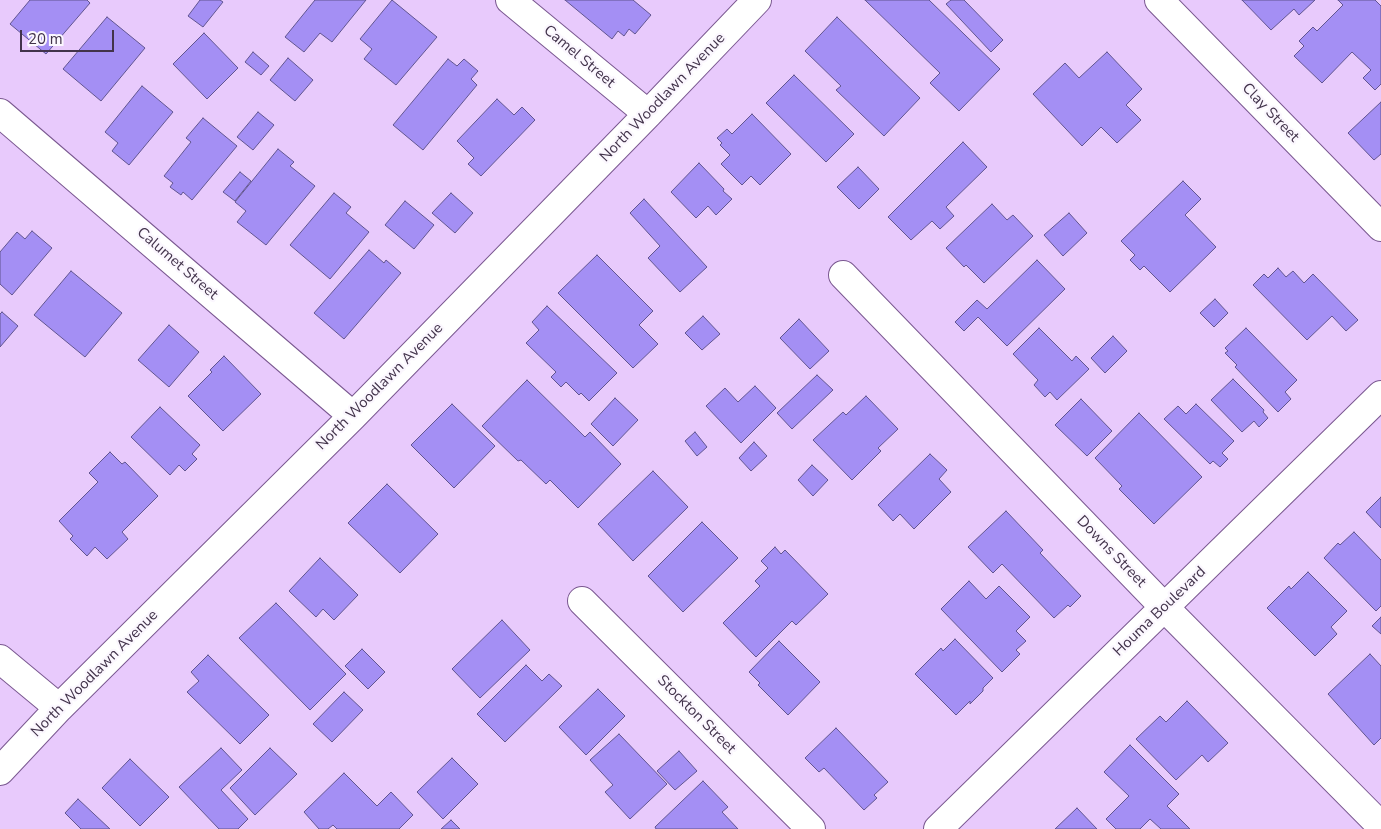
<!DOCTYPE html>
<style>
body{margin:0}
#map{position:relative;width:1381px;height:829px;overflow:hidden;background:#e8cafc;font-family:"Nunito Sans",sans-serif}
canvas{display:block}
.scale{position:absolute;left:20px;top:30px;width:94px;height:22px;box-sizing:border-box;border:2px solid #42334b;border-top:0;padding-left:6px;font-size:15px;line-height:18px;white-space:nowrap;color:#42334b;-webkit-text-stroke:4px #fbf7fe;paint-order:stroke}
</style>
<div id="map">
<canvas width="1381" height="829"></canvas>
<div class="scale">20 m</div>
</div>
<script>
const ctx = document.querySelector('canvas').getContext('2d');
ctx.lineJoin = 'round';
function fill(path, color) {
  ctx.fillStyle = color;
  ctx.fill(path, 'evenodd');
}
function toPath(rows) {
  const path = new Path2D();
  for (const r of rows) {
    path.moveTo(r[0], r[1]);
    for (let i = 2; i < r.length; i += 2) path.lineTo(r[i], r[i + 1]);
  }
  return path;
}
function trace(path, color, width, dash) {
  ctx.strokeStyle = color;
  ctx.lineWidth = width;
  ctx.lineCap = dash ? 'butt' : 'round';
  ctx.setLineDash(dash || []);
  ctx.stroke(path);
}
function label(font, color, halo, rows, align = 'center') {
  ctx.font = font + ' "Nunito Sans",sans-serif';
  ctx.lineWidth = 4.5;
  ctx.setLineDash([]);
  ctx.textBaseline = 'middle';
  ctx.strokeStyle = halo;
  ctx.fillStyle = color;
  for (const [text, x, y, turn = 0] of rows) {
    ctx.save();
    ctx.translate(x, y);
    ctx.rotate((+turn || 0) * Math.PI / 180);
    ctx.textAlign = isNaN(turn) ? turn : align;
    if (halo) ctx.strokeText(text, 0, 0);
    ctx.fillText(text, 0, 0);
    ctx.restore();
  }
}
const building = toPath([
 [30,0,87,0,90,3,46,54,10,24,30,0],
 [200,0,220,0,223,2,203,27,188,16,200,0],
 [315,0,366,0,332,42,320,33,304,52,285,37,315,0],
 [392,0,437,37,396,85,364,59,372,49,360,39,392,0],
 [565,0,633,0,651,15,635,34,629,29,624,36,618,31,612,39,565,0],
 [865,0,929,0,1000,69,959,111,930,83,940,73,865,0],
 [951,0,964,0,1003,40,991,52,946,4,951,0],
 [1242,0,1315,0,1299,15,1294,9,1271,30,1242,0],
 [1338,0,1375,0,1381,6,1381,84,1375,90,1363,78,1371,70,1352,52,1322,83,1294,56,1304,46,1299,41,1313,27,1317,31,1343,5,1338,0],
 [107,17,145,48,101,101,63,69,107,17],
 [837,17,920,98,884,136,836,90,841,86,805,51,837,17],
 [204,33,238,68,207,99,173,64,204,33],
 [253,52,269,66,261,75,245,62,253,52],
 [1107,52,1142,89,1126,105,1141,120,1117,143,1101,127,1082,146,1033,94,1065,63,1079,78,1107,52],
 [288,58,313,80,295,101,270,80,288,58],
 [448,59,457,66,464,59,478,71,471,79,477,85,423,150,393,125,448,59],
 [794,75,854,134,826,162,766,103,794,75],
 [142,86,173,112,129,165,112,151,118,143,105,132,142,86],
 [497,99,514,115,522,107,535,120,481,176,468,164,474,158,457,141,497,99],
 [1381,102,1381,154,1374,160,1348,133,1381,102],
 [258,112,274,125,253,150,237,137,258,112],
 [752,114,791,154,760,185,751,176,742,185,721,164,730,155,720,145,722,143,717,138,727,129,732,134,752,114],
 [203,118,237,146,192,200,183,192,181,195,170,187,173,183,164,176,191,142,186,138,203,118],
 [963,142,987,167,946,207,954,216,940,229,932,221,911,240,888,217,963,142],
 [278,149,294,162,290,166,315,186,266,245,237,222,246,211,235,202,278,149],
 [699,163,724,189,723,191,732,199,716,215,708,206,696,218,671,192,699,163],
 [858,167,879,189,859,209,837,187,858,167],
 [240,172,251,181,235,201,223,192,240,172],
 [1183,181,1201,199,1185,215,1216,247,1170,292,1144,266,1140,270,1130,260,1135,255,1121,241,1183,181],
 [334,193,351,207,346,213,369,232,330,279,290,245,334,193],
 [451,193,473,213,455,233,432,213,451,193],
 [644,199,707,267,680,292,648,258,660,246,630,213,644,199],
 [405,201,434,225,414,249,385,225,405,201],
 [992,204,1007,220,1013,215,1033,236,984,283,966,265,964,267,946,248,992,204],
 [1069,213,1087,233,1063,256,1044,235,1069,213],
 [32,231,52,248,12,295,0,284,0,252,17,232,25,239,32,231],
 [369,250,384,263,386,260,401,273,344,339,314,313,369,250],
 [597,255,653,311,639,325,658,344,633,368,558,293,597,255],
 [1037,260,1065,289,1007,346,978,317,964,331,955,322,977,300,987,309,1037,260],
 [1278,268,1286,277,1293,271,1304,283,1313,274,1358,320,1346,331,1332,316,1307,340,1253,285,1264,274,1268,278,1278,268],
 [71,271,122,313,85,357,34,315,71,271],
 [1215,299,1228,313,1214,327,1200,313,1215,299],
 [547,306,617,373,589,401,581,393,579,395,566,382,561,387,551,377,556,372,526,343,539,330,532,322,547,306],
 [2,312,18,326,0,347,0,314,2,312],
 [703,316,720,334,702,350,685,333,703,316],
 [799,319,829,351,810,369,780,338,799,319],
 [169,325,199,352,169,387,138,360,169,325],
 [1039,328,1072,361,1076,356,1089,369,1057,400,1050,392,1045,397,1034,385,1038,380,1013,354,1039,328],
 [1246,328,1297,380,1285,392,1291,399,1278,412,1235,367,1237,365,1225,353,1228,351,1225,348,1246,328],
 [1113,336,1127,351,1105,373,1091,358,1113,336],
 [224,356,261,394,223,431,188,396,212,372,210,370,224,356],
 [817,375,833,390,792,429,777,413,817,375],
 [1233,379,1264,410,1263,412,1268,418,1259,427,1254,421,1242,432,1211,400,1233,379],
 [527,380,585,437,590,432,621,464,578,508,550,480,546,484,521,460,518,461,482,426,527,380],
 [755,386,776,408,741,443,706,406,725,388,738,402,755,386],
 [866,396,898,429,878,448,881,451,852,480,813,440,843,412,846,415,866,396],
 [615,398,638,420,613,446,591,424,615,398],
 [1081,399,1112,431,1087,456,1055,425,1081,399],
 [452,404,495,446,454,488,411,445,452,404],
 [1196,404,1234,441,1222,453,1228,459,1220,467,1213,461,1210,464,1164,419,1178,406,1186,414,1196,404],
 [160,407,200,445,192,454,197,459,185,471,179,465,170,475,131,437,160,407],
 [1139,413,1202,477,1154,524,1119,489,1122,486,1095,458,1139,413],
 [695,432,707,447,697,456,685,441,695,432],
 [754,442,767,456,751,471,739,458,754,442],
 [110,452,122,464,125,462,158,496,122,532,128,539,107,559,95,547,87,556,70,539,73,536,59,521,98,482,89,473,110,452],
 [930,454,947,470,939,479,951,492,914,529,900,514,893,521,878,505,930,454],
 [812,465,828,480,813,496,798,480,812,465],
 [653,471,688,507,633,561,598,524,653,471],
 [387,484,438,534,400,573,348,523,387,484],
 [1381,497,1381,528,1366,512,1381,497],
 [1006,511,1043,550,1040,553,1081,596,1070,607,1068,605,1054,618,1002,564,993,573,968,547,1006,511],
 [702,522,738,558,683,612,648,576,702,522],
 [1354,532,1381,560,1381,606,1376,611,1324,558,1338,543,1340,545,1354,532],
 [775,547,781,554,785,550,828,594,796,625,792,621,756,657,723,623,760,586,755,581,768,568,761,561,775,547],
 [320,558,358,595,334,620,323,609,316,617,289,591,320,558],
 [1308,572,1347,611,1331,627,1337,634,1315,656,1267,608,1289,586,1291,589,1308,572],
 [969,581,986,599,999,586,1030,617,1016,631,1026,641,1016,650,1020,654,1002,672,941,609,969,581],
 [276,603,346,674,310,710,239,638,276,603],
 [1381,617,1381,634,1372,626,1381,617],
 [502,620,530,650,480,698,452,669,502,620],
 [955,639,993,678,983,688,983,691,970,704,970,701,956,715,915,674,941,648,943,651,955,639],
 [779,641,820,682,788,715,758,685,760,683,749,672,779,641],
 [362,649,385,672,368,689,345,666,362,649],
 [1370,654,1381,666,1381,738,1374,745,1328,694,1370,654],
 [208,655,269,715,240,744,187,692,199,681,191,672,208,655],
 [526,665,542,681,549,674,562,686,505,742,477,714,526,665],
 [598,689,625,716,586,755,559,727,598,689],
 [344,692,363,710,332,742,313,724,344,692],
 [1187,701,1228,743,1208,762,1202,755,1176,780,1136,739,1160,716,1166,722,1187,701],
 [836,728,888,782,874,795,877,798,864,810,824,768,819,772,805,758,836,728],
 [619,734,667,784,630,819,605,792,613,785,590,760,619,734],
 [1130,745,1179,794,1167,806,1190,829,1161,829,1150,819,1140,829,1116,829,1106,819,1129,796,1104,772,1130,745],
 [221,748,242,770,221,790,248,819,238,829,219,829,179,787,221,748],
 [270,748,297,774,255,815,230,788,270,748],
 [679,751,697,771,675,790,657,771,679,751],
 [452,758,478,784,443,819,417,792,452,758],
 [130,759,169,797,140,826,102,788,130,759],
 [344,773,377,806,391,792,413,815,399,829,337,829,333,825,328,829,319,829,304,812,344,773],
 [703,781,728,807,722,812,738,829,656,829,655,827,703,781],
 [78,799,110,829,81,829,65,813,78,799],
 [1077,808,1097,829,1055,829,1077,808],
 [451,820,460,829,441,829,451,820]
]);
const minor = toPath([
 [510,0,648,114],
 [1159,0,1381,227],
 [0,113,353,416],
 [843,275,1165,608,1381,826],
 [582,601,811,829],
 [0,659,59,708],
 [0,771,59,708,353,416,648,114,757,0],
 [938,829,1381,395]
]);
const streetNames = [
 ["Camel Street",579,57,40],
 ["North Woodlawn Avenue",663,98,-46],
 ["Clay Street",1270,113,46],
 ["Calumet Street",177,264,41],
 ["North Woodlawn Avenue",380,387,-45],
 ["Downs Street",1111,552,46],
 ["Houma Boulevard",1160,612,-44],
 ["North Woodlawn Avenue",95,674,-45],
 ["Stockton Street",696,715,45]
];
fill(building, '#a48ff4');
trace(building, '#615590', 1);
trace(minor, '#7a5890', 30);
trace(minor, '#fff', 28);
label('15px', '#42334b', '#fbf7fe', streetNames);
</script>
